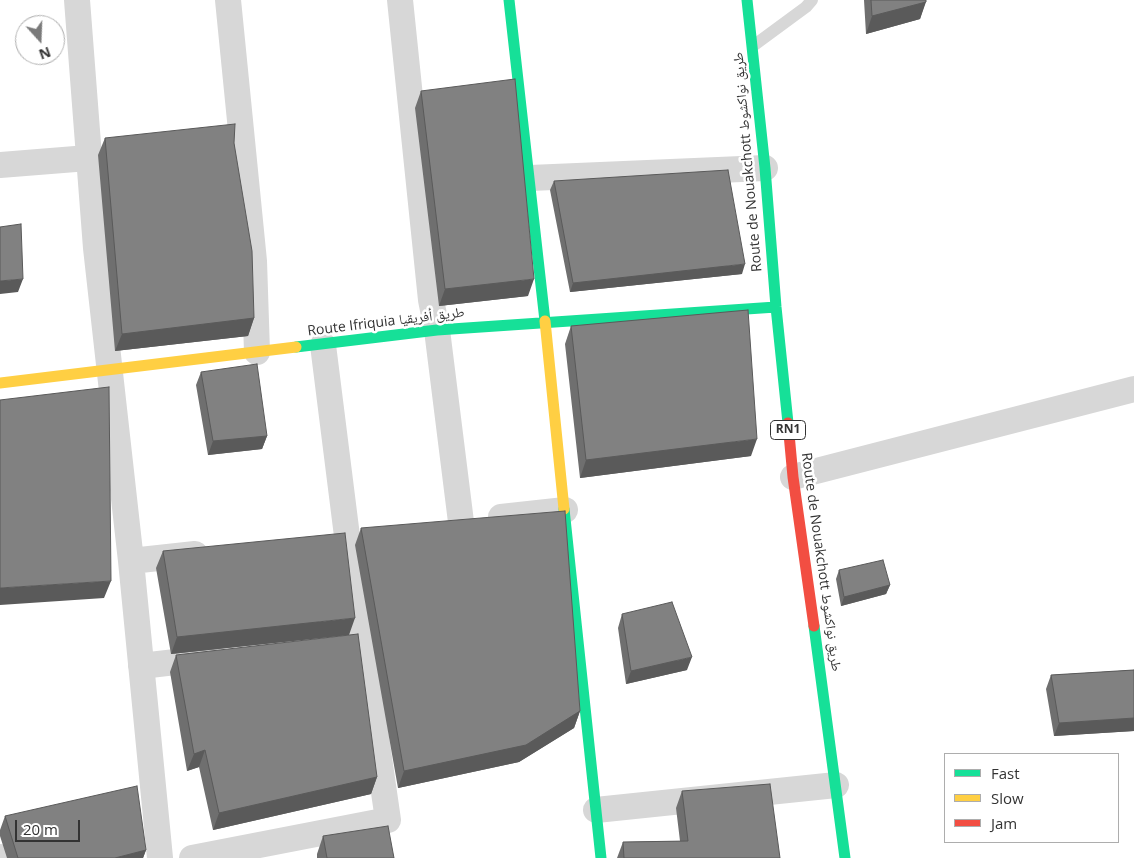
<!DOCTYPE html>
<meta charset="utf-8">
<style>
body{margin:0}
#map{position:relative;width:1134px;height:858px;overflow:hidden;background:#fff;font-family:"Open Sans",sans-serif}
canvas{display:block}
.legend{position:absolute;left:944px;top:753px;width:175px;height:90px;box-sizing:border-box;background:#fff;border:1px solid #adadad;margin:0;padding:6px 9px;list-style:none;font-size:15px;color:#333}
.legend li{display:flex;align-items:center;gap:10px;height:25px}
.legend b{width:25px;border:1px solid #adadad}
.north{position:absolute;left:15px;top:15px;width:50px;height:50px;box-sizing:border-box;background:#fff;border:1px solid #adadad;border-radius:50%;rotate:160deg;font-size:14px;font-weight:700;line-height:20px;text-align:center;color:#333}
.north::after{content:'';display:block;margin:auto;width:18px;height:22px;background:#7a7a7a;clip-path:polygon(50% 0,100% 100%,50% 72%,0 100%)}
.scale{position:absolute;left:15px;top:820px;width:65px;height:22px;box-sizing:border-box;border:2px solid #333;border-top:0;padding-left:6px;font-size:15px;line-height:18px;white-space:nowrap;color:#333;-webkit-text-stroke:4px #fff;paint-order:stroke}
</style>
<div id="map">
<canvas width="1134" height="858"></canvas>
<ul class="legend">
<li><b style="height:6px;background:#16e098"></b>Fast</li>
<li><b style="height:6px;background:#ffcf43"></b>Slow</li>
<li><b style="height:6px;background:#f24e42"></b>Jam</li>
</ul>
<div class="north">N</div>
<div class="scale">20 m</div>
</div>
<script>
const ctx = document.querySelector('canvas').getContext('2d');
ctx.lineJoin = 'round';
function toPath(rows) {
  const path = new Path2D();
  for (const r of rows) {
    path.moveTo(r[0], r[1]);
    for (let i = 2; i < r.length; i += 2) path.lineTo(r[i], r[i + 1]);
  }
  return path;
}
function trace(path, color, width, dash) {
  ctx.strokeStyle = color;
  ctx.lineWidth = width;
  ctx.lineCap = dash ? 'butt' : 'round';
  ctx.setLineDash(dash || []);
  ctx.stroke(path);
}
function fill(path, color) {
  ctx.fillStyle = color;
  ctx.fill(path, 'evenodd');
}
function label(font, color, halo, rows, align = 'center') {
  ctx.font = font + ' "Open Sans","Noto Naskh Arabic",sans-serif';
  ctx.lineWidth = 5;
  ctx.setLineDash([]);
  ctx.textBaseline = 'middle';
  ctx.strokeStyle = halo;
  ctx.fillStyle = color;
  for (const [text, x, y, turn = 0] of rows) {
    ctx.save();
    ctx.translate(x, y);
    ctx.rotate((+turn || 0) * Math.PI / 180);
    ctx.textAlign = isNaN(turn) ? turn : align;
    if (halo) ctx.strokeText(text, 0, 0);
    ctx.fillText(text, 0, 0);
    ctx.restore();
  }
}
const lane = toPath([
 [753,46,806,7,812,0]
]);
const street = toPath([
 [77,0,96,248,131,561,160,858],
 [228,0,254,261,257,352],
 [400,0,431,300,437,330,461,522],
 [0,165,88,158],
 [530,178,765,168],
 [793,477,1134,389],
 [501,517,565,510],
 [131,561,195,554],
 [141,666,210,658],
 [596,810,836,785],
 [0,857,0,858],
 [192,858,388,820,347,536,323,345]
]);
const fast = toPath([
 [509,0,545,321],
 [747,0,765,168,776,307,788,423],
 [296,347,437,330,776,307],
 [564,509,601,858],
 [814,626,845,858]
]);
const slow = toPath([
 [545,321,564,509],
 [0,383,296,347]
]);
const jam = toPath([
 [788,423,793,477,814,626]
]);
const wall = toPath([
 [864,0,926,0,920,19,866,34],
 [421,91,528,296,439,306,415,108],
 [105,138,234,143,254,318,248,336,115,351,98,155],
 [554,181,742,274,570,292,550,190],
 [571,326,751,456,580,478,565,344],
 [201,372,267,436,262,449,208,455,196,385],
 [361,528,580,711,574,728,519,762,398,788,355,545],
 [163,551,349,635,171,654,156,568],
 [839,570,890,585,886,594,841,606,836,579],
 [622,614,687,670,626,684,618,628],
 [176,655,377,777,371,794,213,830,199,767,187,771,170,672],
 [1134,670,1134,731,1054,736,1046,689,1051,675],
 [682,791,780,858,617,858,623,842,680,841,676,808],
 [5,816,146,850,143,858,7,858,0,836,0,830],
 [323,836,394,858,317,858,317,854]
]);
const shadedWall = toPath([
 [926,2,920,19,866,34,872,16],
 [745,264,742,274,570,292,573,283],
 [23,279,18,292,0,294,0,281],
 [534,279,528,296,439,306,445,289],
 [254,318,248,336,115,351,122,334],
 [267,436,262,449,208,455,213,441],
 [757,439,751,456,580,478,586,460],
 [111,581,104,598,0,605,0,588],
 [890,585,886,594,841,606,844,597],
 [355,618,349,635,171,654,177,637],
 [692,657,687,670,626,684,631,671],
 [580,711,574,728,519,762,398,788,404,771],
 [1134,718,1134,731,1054,736,1059,723],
 [205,750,199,767,187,771,194,754],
 [377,777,371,794,213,830,219,813],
 [146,850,143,858,115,858]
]);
const building = toPath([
 [871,0,926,0,926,2,872,16,871,0],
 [515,79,534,279,445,289,421,91,515,79],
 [235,124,234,143,252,251,254,318,122,334,105,138,235,124],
 [728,170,745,264,573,283,554,181,728,170],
 [21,224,23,279,0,281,0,227,21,224],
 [748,310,757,439,586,460,571,326,748,310],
 [257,364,267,436,213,441,201,372,257,364],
 [109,387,111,581,0,588,0,400,109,387],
 [565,511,580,711,526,745,404,771,361,528,565,511],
 [345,533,355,618,177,637,163,551,345,533],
 [883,560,890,585,844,597,839,570,883,560],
 [672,602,692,657,631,671,622,614,672,602],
 [358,634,377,777,219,813,205,750,194,754,176,655,358,634],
 [1134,670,1134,718,1059,723,1051,675,1134,670],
 [770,784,780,858,624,858,623,842,688,841,682,791,770,784],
 [137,786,146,850,115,858,18,858,5,816,137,786],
 [388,826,394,858,327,858,323,836,388,826]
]);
const shields = [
 [788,430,35]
];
const shieldNames = [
 ["RN1",788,430]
];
const streetNames = [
 ["Route de Nouakchott طريق نواكشوط",748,162,-95],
 ["Route Ifriquia طريق أفريقيا",386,322,-7],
 ["Route de Nouakchott طريق نواكشوط",821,562,82]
];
trace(lane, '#d7d7d7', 12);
trace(street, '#d7d7d7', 26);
trace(fast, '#16e098', 11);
trace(slow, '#ffcf43', 11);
trace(jam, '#f24e42', 11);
fill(wall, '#6f6f6f');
fill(shadedWall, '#5a5a5a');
fill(building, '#818181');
trace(building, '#5a5a5a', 1);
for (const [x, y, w] of shields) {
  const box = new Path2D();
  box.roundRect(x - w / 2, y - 9.5, w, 19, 4);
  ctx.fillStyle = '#fff';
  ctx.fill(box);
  trace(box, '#333', 1);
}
label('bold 12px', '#333', null, shieldNames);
label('14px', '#333', '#fff', streetNames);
</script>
